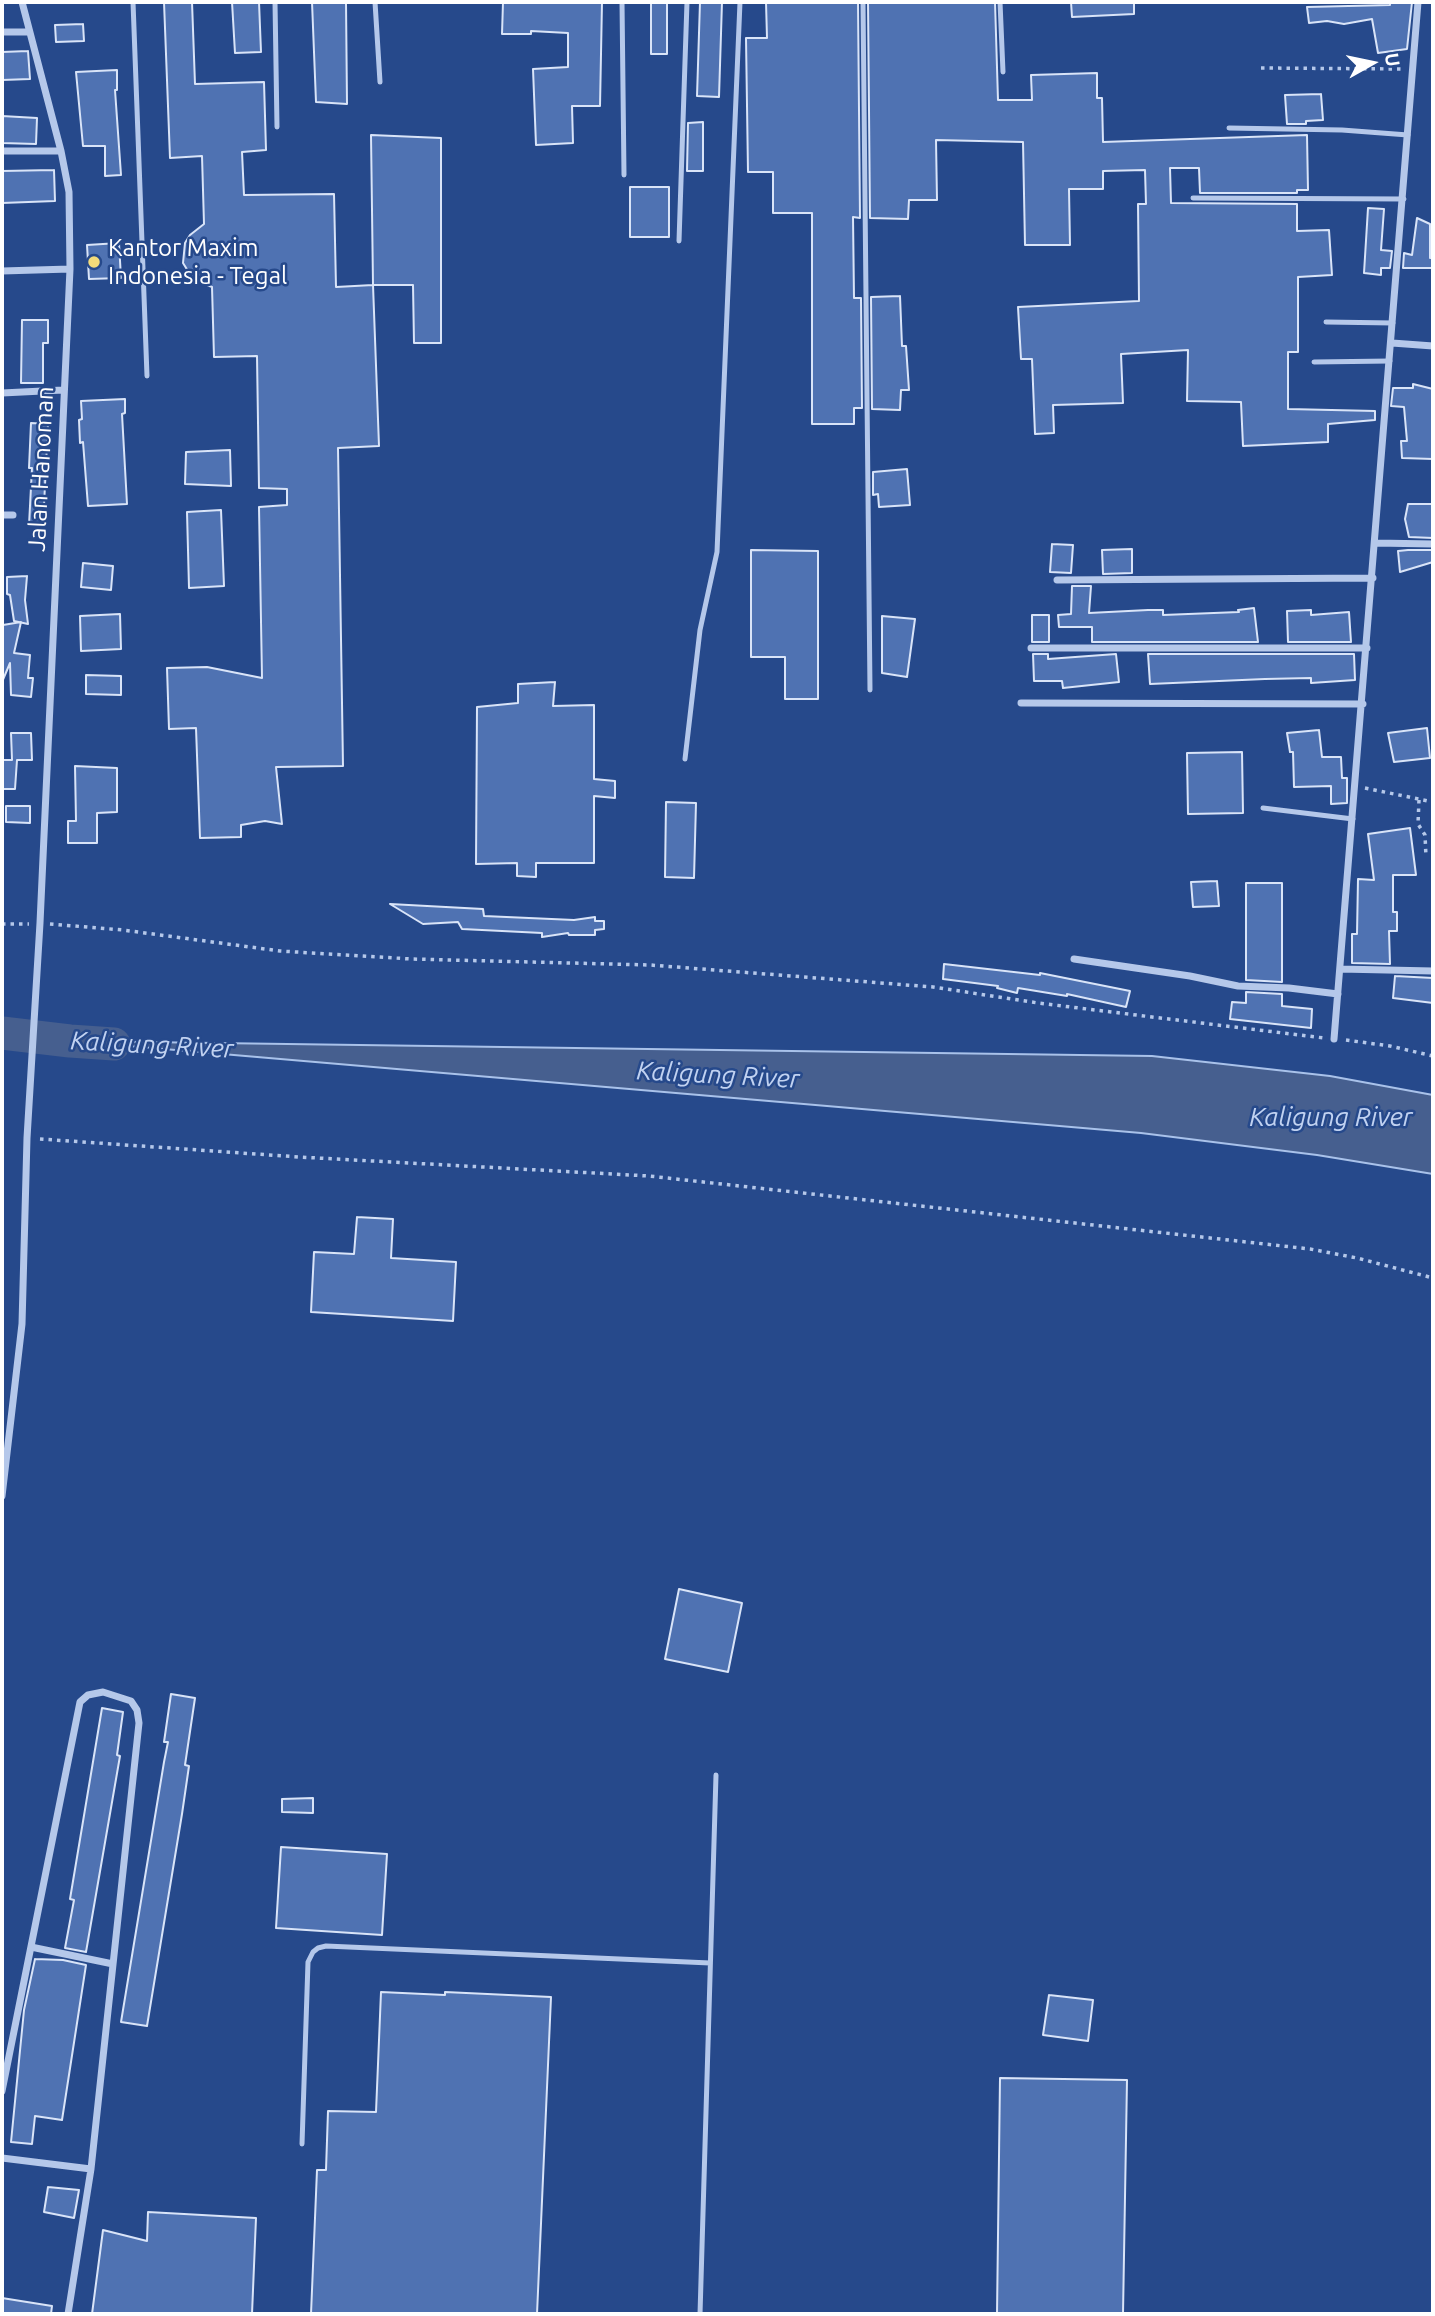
<!DOCTYPE html>
<style>
body{margin:0}
#map{position:relative;width:1435px;height:2316px;overflow:hidden;background:#26498b;font-family:Ubuntu,sans-serif}
canvas{display:block}
.frame{position:absolute;inset:0;border:4px solid #fff;pointer-events:none}
.north{position:absolute;left:1337px;top:28px;width:70px;height:70px;-webkit-text-stroke:5px #26498b;paint-order:stroke;rotate:81deg;font-size:19px;font-weight:700;line-height:28px;text-align:center;color:#fff}
.north::after{content:'';display:block;margin:auto;width:24px;height:32px;background:#fff;clip-path:polygon(50% 0,100% 100%,50% 72%,0 100%)}
</style>
<div id="map">
<canvas width="1435" height="2316"></canvas>
<div class="frame"></div>
<div class="north">U</div>
</div>
<script>
const ctx = document.querySelector('canvas').getContext('2d');
ctx.lineJoin = 'round';
function fill(path, color) {
  ctx.fillStyle = color;
  ctx.fill(path, 'evenodd');
}
function toPath(rows) {
  const path = new Path2D();
  for (const r of rows) {
    path.moveTo(r[0], r[1]);
    for (let i = 2; i < r.length; i += 2) path.lineTo(r[i], r[i + 1]);
  }
  return path;
}
function trace(path, color, width, dash) {
  ctx.strokeStyle = color;
  ctx.lineWidth = width;
  ctx.lineCap = dash ? 'butt' : 'round';
  ctx.setLineDash(dash || []);
  ctx.stroke(path);
}
function label(font, color, halo, rows, align = 'center') {
  ctx.font = font + ' Ubuntu,sans-serif';
  ctx.lineWidth = 5;
  ctx.setLineDash([]);
  ctx.textBaseline = 'middle';
  ctx.strokeStyle = halo;
  ctx.fillStyle = color;
  for (const [text, x, y, turn = 0] of rows) {
    ctx.save();
    ctx.translate(x, y);
    ctx.rotate((+turn || 0) * Math.PI / 180);
    ctx.textAlign = isNaN(turn) ? turn : align;
    if (halo) ctx.strokeText(text, 0, 0);
    ctx.fillText(text, 0, 0);
    ctx.restore();
  }
}
const water = toPath([
 [71,1041,1152,1056,1330,1076,1433,1095,1433,1174,1317,1155,1141,1133,71,1041]
]);
const river = toPath([
 [2,1033,70,1041,114,1044]
]);
const building = toPath([
 [164,2,192,2,195,84,264,82,266,150,242,152,244,195,334,194,336,287,373,285,379,446,338,448,343,766,276,767,282,824,265,821,241,825,241,837,200,838,196,728,169,729,167,668,207,667,262,678,259,507,287,505,287,489,259,488,257,356,214,357,212,287,193,279,183,263,185,243,190,235,204,224,202,156,170,158,164,2],
 [232,2,259,2,261,52,235,53,232,2],
 [312,2,346,2,347,104,316,102,312,2],
 [503,2,602,2,600,106,572,106,573,143,536,145,533,69,568,67,568,33,531,31,531,34,502,34,503,2],
 [651,2,667,2,667,54,651,54,651,2],
 [700,2,722,2,719,97,697,96,700,2],
 [766,2,858,2,860,218,853,217,854,298,861,298,862,408,854,408,854,424,812,424,812,213,773,213,773,172,748,172,746,38,767,38,766,2],
 [868,2,995,2,998,100,1032,100,1031,75,1097,73,1097,98,1102,98,1103,142,1307,135,1308,190,1297,190,1297,193,1200,193,1199,168,1170,168,1171,203,1297,204,1297,231,1329,230,1332,275,1298,277,1298,352,1288,352,1288,409,1375,411,1375,420,1328,424,1328,442,1243,446,1241,402,1187,401,1188,350,1121,354,1123,403,1053,405,1054,433,1035,434,1032,359,1021,359,1018,307,1139,301,1138,204,1146,204,1145,170,1103,171,1103,189,1069,189,1070,245,1025,245,1023,142,936,140,937,200,909,200,908,219,870,218,868,2],
 [1071,2,1134,2,1134,14,1072,17,1071,2],
 [1390,2,1412,2,1407,49,1378,53,1372,19,1344,24,1327,21,1309,23,1307,7,1390,5,1390,2],
 [83,24,84,41,56,42,55,25,83,24],
 [28,51,30,79,2,80,2,52,28,51],
 [117,70,117,90,115,90,121,175,105,176,105,146,83,146,76,72,117,70],
 [1321,94,1323,120,1306,121,1306,124,1287,124,1285,95,1321,94],
 [2,116,37,118,36,144,2,143,2,116],
 [703,122,703,171,687,171,688,123,703,122],
 [371,135,441,138,441,343,414,343,413,285,373,285,371,135],
 [54,170,55,201,2,203,2,171,54,170],
 [630,187,669,187,669,237,630,237,630,187],
 [1368,208,1384,209,1381,250,1392,251,1390,268,1381,268,1381,275,1364,273,1368,208],
 [1417,218,1430,224,1430,258,1433,258,1433,268,1403,268,1404,253,1412,255,1417,218],
 [119,243,121,278,89,279,87,245,119,243],
 [900,296,902,346,906,346,909,390,901,390,900,410,872,409,871,297,900,296],
 [22,320,48,320,48,343,43,343,43,383,21,383,22,320],
 [1413,384,1433,389,1433,459,1402,458,1401,441,1407,441,1404,407,1391,406,1393,388,1413,388,1413,384],
 [125,399,125,413,122,414,127,504,88,506,83,442,80,443,79,420,82,419,81,401,125,399],
 [31,423,48,424,43,526,29,525,32,468,29,468,31,423],
 [230,450,231,486,185,484,186,452,230,450],
 [907,469,910,505,879,507,878,494,873,495,873,472,907,469],
 [1408,504,1433,504,1433,538,1409,537,1405,519,1408,504],
 [221,510,224,586,189,588,187,512,221,510],
 [1052,544,1073,545,1071,573,1050,572,1052,544],
 [1132,549,1132,573,1103,574,1102,550,1132,549],
 [751,550,818,551,818,699,785,699,785,657,751,657,751,550],
 [1408,550,1433,550,1433,562,1400,572,1398,551,1408,550],
 [83,563,113,566,111,590,81,587,83,563],
 [27,576,25,600,28,624,14,621,10,595,7,594,7,577,27,576],
 [1072,586,1091,586,1089,613,1148,610,1163,610,1163,615,1239,612,1238,610,1254,608,1258,642,1092,642,1092,627,1059,627,1058,615,1071,614,1072,586],
 [1311,610,1311,615,1349,612,1351,642,1288,642,1287,611,1311,610],
 [120,614,121,649,81,651,80,616,120,614],
 [1032,615,1049,615,1049,642,1032,642,1032,615],
 [882,616,915,619,907,677,882,673,882,616],
 [21,622,14,653,30,655,28,678,33,678,31,697,11,695,10,663,2,682,3,625,21,622],
 [1033,654,1048,654,1048,659,1116,654,1119,682,1063,688,1062,681,1034,681,1033,654],
 [1148,654,1354,654,1355,680,1311,683,1311,678,1265,679,1150,684,1148,654],
 [86,675,121,676,121,695,86,694,86,675],
 [555,682,553,706,594,705,594,779,615,781,615,798,594,796,594,863,536,863,536,877,517,876,517,863,476,864,477,707,518,703,518,684,555,682],
 [1427,728,1430,758,1394,762,1388,733,1427,728],
 [1319,730,1322,757,1341,757,1342,778,1347,778,1347,803,1331,804,1331,786,1294,787,1293,752,1290,752,1287,733,1319,730],
 [11,733,31,733,32,760,17,760,15,789,2,789,2,760,12,760,11,733],
 [1242,752,1243,813,1188,814,1187,753,1242,752],
 [75,766,117,768,117,812,97,813,97,843,68,843,68,821,76,821,75,766],
 [666,802,696,803,694,878,665,877,666,802],
 [6,806,30,806,30,823,6,822,6,806],
 [1410,828,1416,875,1393,875,1393,912,1397,912,1397,931,1389,931,1390,964,1352,963,1352,934,1357,934,1358,879,1374,880,1368,834,1410,828],
 [1217,881,1219,906,1193,907,1191,882,1217,881],
 [1246,883,1282,883,1282,982,1246,980,1246,883],
 [390,904,483,909,484,916,574,920,595,917,595,921,604,921,604,929,595,930,595,935,569,935,568,933,542,937,542,933,462,929,458,922,423,924,390,904],
 [944,964,1040,975,1040,973,1130,991,1126,1007,1067,994,1067,996,1018,988,1017,993,997,988,998,986,943,979,944,964],
 [1395,976,1433,978,1433,1003,1393,998,1395,976],
 [1246,992,1282,994,1282,1006,1312,1009,1311,1028,1230,1019,1232,1002,1246,1003,1246,992],
 [357,1217,393,1219,391,1258,456,1262,453,1321,311,1312,314,1252,354,1254,357,1217],
 [679,1589,742,1603,728,1672,665,1659,679,1589],
 [171,1694,195,1698,185,1765,189,1766,182,1814,147,2026,121,2022,164,1762,168,1742,164,1742,171,1694],
 [102,1708,123,1712,117,1755,120,1756,86,1952,65,1948,74,1900,70,1899,102,1708],
 [313,1798,313,1813,282,1812,282,1799,313,1798],
 [281,1847,387,1854,382,1935,276,1928,281,1847],
 [35,1959,63,1960,86,1965,62,2120,35,2116,32,2144,11,2142,24,2010,35,1959],
 [381,1992,445,1995,445,1992,551,1997,537,2314,311,2314,317,2170,326,2170,328,2111,376,2112,381,1992],
 [1049,1995,1093,2000,1088,2041,1043,2035,1049,1995],
 [1000,2078,1127,2080,1123,2314,997,2314,1000,2078],
 [48,2187,79,2190,74,2218,44,2212,48,2187],
 [148,2212,256,2218,252,2314,92,2314,103,2230,147,2241,148,2212],
 [2,2298,52,2306,51,2314,2,2314,2,2298]
]);
const path = toPath([
 [1261,68,1401,69],
 [1365,788,1433,802],
 [1419,800,1418,824,1425,835,1426,857],
 [2,924,29,924],
 [50,924,123,930,280,951,411,959,650,965,933,987,1038,1003,1324,1038],
 [1346,1040,1390,1046,1433,1056],
 [40,1139,299,1157,649,1176,1310,1249,1357,1258,1433,1278]
]);
const service = toPath([
 [133,2,147,376],
 [275,2,277,127],
 [375,2,380,82],
 [622,2,624,175],
 [863,2,870,690],
 [1000,2,1003,72],
 [1229,128,1342,130,1408,135],
 [1193,198,1404,199],
 [679,241,687,2],
 [1326,322,1393,323],
 [1314,362,1390,361],
 [685,759,700,630,717,552,740,2],
 [1263,808,1353,819],
 [302,2144,308,1962,313,1952,318,1948,326,1946,710,1963],
 [700,2314,716,1775]
]);
const minor = toPath([
 [2,32,29,32],
 [2,151,61,151],
 [2,271,70,269],
 [1392,343,1433,346],
 [2,393,63,390],
 [2,515,13,515],
 [1376,543,1433,544],
 [1057,580,1373,578],
 [1031,648,1367,648],
 [1021,703,1363,704],
 [1074,959,1190,976,1238,986,1289,988,1338,994],
 [1340,969,1433,971],
 [1334,1039,1418,2],
 [2,1496,22,1324,27,1138,40,923,70,269,69,192,61,151,22,2],
 [31,1947,113,1964],
 [2,2091,80,1702,88,1695,103,1692,131,1701,137,1710,139,1723,91,2169,68,2314],
 [2,2158,91,2169]
]);
const markers = [
 [94,262,7,"#f3db7a"]
];
const poiNames = [
 ["Kantor Maxim",108,248],
 ["Indonesia - Tegal",108,276]
];
const streetNames = [
 ["Jalan Hanoman",41,469,-87]
];
const waterNames = [
 ["Kaligung River",152,1045,3],
 ["Kaligung River",718,1075,3],
 ["Kaligung River",1331,1117]
];
fill(water, '#465f8f');
trace(water, '#a9c2ea', 2);
trace(river, '#465f8f', 33);
fill(building, '#4f72b2');
trace(building, '#d9e4f8', 2);
trace(path, '#b5c8ea', 3.5, [3.5, 5]);
trace(service, '#b5c8ea', 5);
trace(minor, '#b5c8ea', 7);
for (const [x, y, r, color] of markers) {
  const dot = new Path2D();
  dot.arc(x, y, r, 0, 2 * Math.PI);
  ctx.fillStyle = color;
  ctx.fill(dot);
  trace(dot, '#26498b', 2.5);
}
label('24px', '#fff', '#26498b', poiNames, 'left');
label('24px', '#fff', '#26498b', streetNames);
label('italic 26px', '#c1d2f1', '#26498b', waterNames);
</script>
